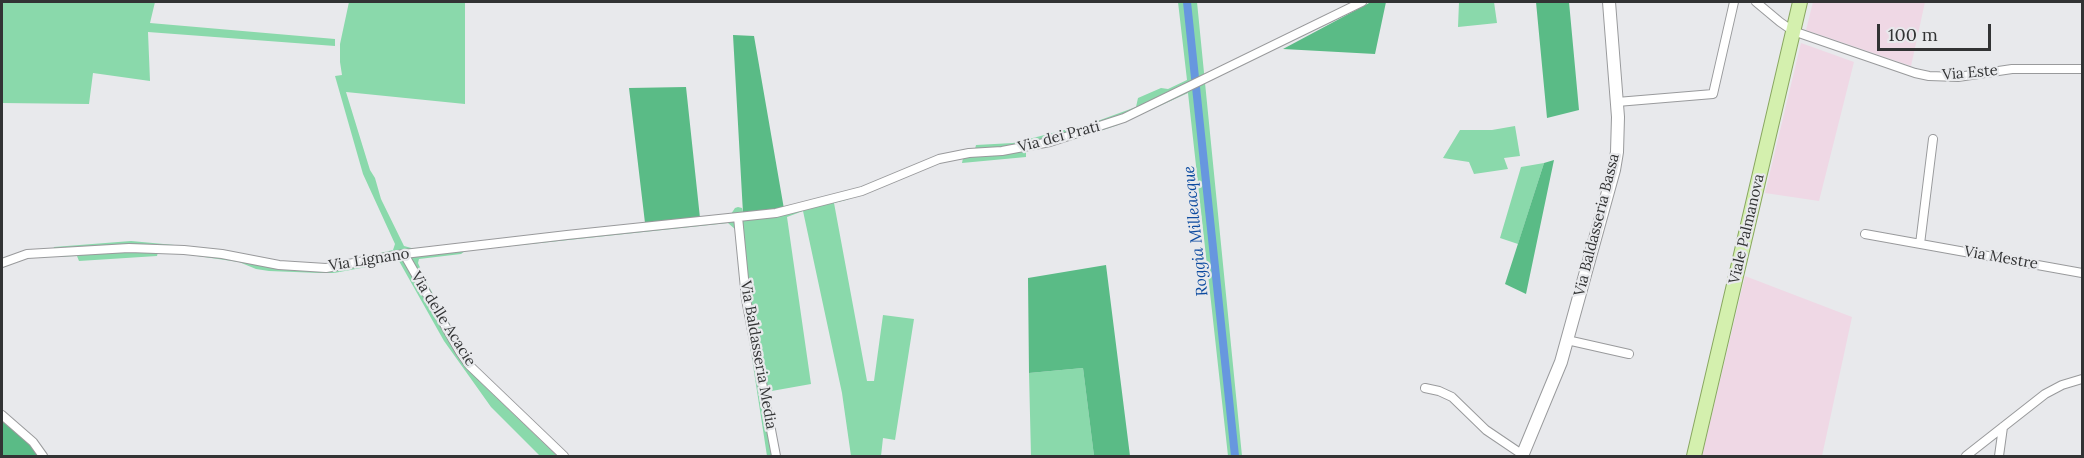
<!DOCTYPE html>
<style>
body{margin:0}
#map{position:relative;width:2084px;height:458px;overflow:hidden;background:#e8e9ec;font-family:Lora,serif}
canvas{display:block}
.frame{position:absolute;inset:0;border:3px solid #323334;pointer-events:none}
.scale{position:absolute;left:1877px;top:24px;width:114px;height:27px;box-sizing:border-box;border:3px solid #323334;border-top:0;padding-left:8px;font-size:18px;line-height:21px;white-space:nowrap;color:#323334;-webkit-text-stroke:4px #e8e9ec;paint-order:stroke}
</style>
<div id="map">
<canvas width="2084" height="458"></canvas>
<div class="frame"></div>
<div class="scale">100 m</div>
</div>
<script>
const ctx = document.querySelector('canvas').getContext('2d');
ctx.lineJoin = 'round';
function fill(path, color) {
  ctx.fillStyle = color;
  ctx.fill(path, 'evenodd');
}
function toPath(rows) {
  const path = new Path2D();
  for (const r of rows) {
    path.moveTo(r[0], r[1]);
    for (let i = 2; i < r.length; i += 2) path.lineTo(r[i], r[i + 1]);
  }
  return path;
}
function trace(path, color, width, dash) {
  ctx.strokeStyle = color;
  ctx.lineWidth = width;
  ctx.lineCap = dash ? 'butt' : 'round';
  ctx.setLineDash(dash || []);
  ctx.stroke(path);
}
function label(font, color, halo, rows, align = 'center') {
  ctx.font = font + ' Lora,serif';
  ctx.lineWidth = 4.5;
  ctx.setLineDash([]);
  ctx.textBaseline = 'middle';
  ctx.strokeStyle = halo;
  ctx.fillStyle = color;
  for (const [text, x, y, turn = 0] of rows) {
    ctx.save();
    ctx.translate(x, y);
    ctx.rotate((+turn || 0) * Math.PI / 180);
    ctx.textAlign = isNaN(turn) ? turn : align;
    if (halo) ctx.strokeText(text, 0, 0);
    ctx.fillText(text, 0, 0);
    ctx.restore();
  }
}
const commercial = toPath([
 [1813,2,1925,2,1911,66,1806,30],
 [1801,43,1854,62,1819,201,1765,193],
 [1745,276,1852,317,1822,456,1702,456]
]);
const green = toPath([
 [2,2,155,2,150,23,335,39,335,46,148,32,150,81,93,73,89,104,2,103],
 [349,2,465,2,465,104,346,92,370,170,375,178,381,199,404,246,415,249,622,225,731,214,735,208,738,207,742,208,743,212,776,210,866,187,975,149,976,145,1013,143,1092,123,1136,107,1138,98,1161,88,1168,89,1187,80,1178,2,1197,2,1242,456,1228,456,1188,93,1118,125,1085,136,1026,151,1026,157,962,163,963,158,938,163,846,200,834,203,867,381,874,381,883,315,914,319,895,440,883,438,881,456,851,456,842,393,803,211,787,217,811,384,766,392,777,456,767,456,740,281,736,230,728,223,465,251,461,254,419,259,418,263,428,285,465,352,484,376,479,381,557,456,540,456,491,407,444,341,399,261,334,273,319,273,269,271,256,269,239,262,176,253,158,252,157,256,79,261,77,256,51,257,54,247,131,241,207,248,279,263,316,265,342,262,393,250,395,244,363,174,335,76,342,75,340,62,340,44],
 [1459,2,1494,2,1497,23,1458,27],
 [1515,126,1520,156,1504,158,1508,169,1474,174,1469,162,1443,158,1460,130,1492,130],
 [1544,163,1518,244,1500,238,1521,167],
 [1083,368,1094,456,1031,456,1029,373]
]);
const forest = toPath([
 [1371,2,1386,2,1375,54,1283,49],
 [1536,2,1569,2,1579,110,1547,118],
 [733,35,754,36,784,209,743,213],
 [686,87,700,218,645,223,629,88],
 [1554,160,1526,294,1505,284,1544,163],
 [1106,265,1130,456,1094,456,1083,368,1029,373,1028,278],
 [2,412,41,456,2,456]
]);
const canal = toPath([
 [1187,2,1235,456]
]);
const street = toPath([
 [1756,2,1780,22,1793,31,1915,73,1929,76,1958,77,2012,69,2082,69],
 [1617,102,1713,94,1734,2],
 [738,217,746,299,776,456],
 [1865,234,2082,273],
 [1920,244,1933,139],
 [404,254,460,352,469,365,564,456],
 [2,263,27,254,129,248,184,250,222,254,279,265,326,268,404,254,567,235,776,213,862,191,939,159,969,153,1002,151,1050,142,1124,118,1362,2],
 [1567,340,1629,354],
 [1425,388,1439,391,1452,397,1486,430,1523,455],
 [2,415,33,442,43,456],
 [1966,456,2045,394,2062,385,2082,379],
 [1999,456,2003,427]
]);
const secondary = toPath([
 [1522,456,1561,362,1614,170,1617,152,1618,117,1609,2]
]);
const primary = toPath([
 [1694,456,1800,2]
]);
const streetNames = [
 ["Via Este",1970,73,-5],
 ["Via dei Prati",1059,137,-15],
 ["Via Baldasseria Bassa",1597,225,-76],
 ["Viale Palmanova",1747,229,-77],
 ["Via Mestre",2001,258,10],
 ["Via Lignano",369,260,-9],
 ["Via delle Acacie",443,319,58],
 ["Via Baldasseria Media",758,355,80]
];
const waterNames = [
 ["Roggia Milleacque",1196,231,-96]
];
fill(commercial, '#efd8e5');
fill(green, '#8ad9ab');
fill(forest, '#5abb86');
trace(canal, '#6797df', 8);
trace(street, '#999a9c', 10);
trace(secondary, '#999a9c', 14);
trace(primary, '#89a760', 16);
trace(street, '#fff', 8);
trace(secondary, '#fff', 12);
trace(primary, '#d4f0ae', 14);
label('15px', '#323334', '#e8e9ec', streetNames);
label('italic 16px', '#0d4ba0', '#e8e9ec', waterNames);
</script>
